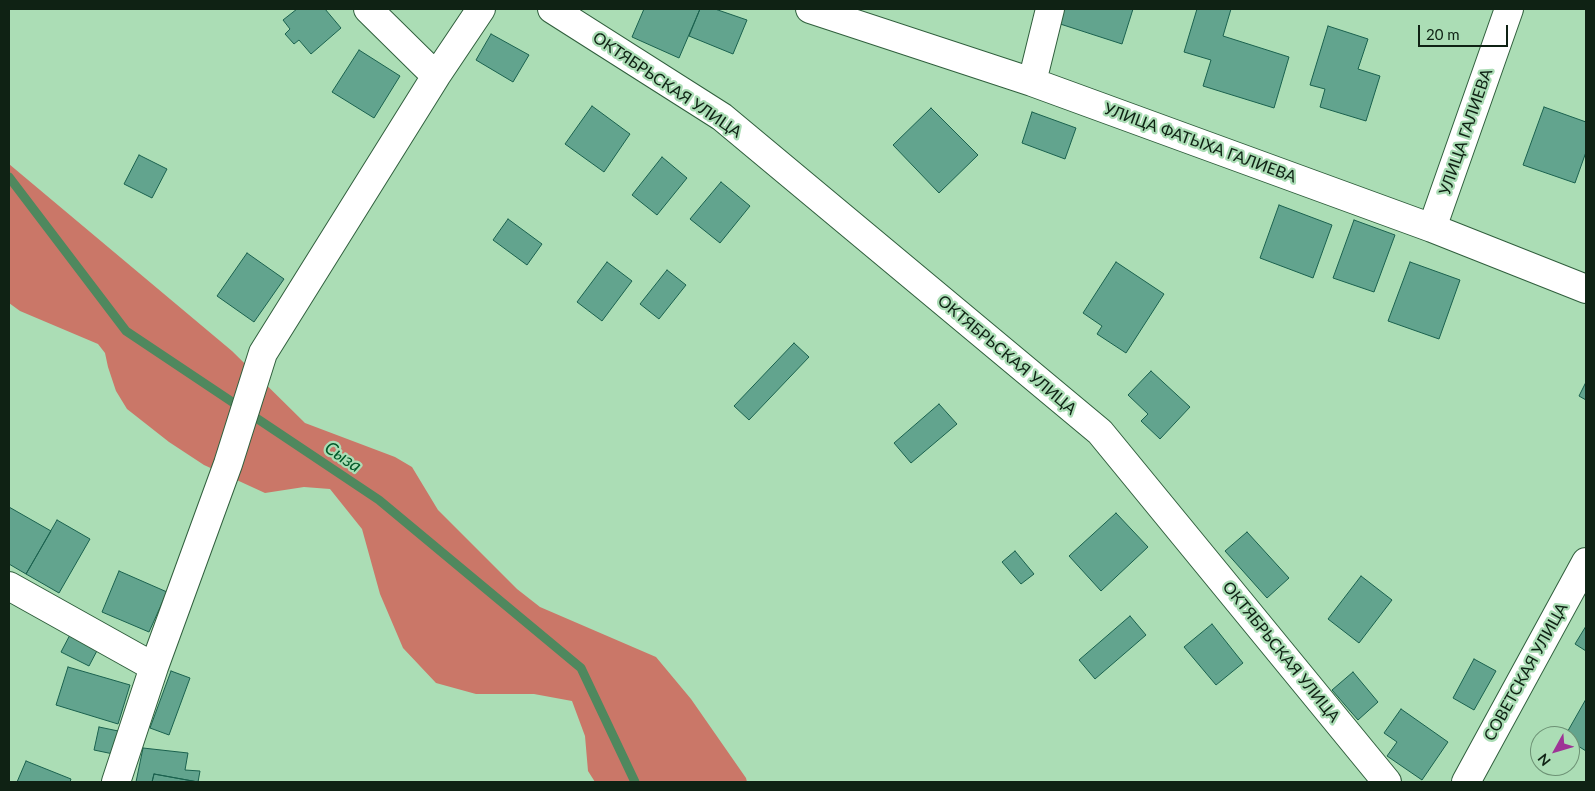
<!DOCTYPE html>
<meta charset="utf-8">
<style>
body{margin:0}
#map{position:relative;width:1595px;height:791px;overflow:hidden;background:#abddb5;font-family:Lato,sans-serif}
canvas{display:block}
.frame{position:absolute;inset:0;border:10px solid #0f2214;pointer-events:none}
.north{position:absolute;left:1530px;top:726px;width:50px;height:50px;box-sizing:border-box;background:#abddb5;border:1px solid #6d9275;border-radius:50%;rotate:231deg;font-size:14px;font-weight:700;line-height:20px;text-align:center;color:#0f2214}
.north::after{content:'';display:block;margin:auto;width:18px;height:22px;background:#9e3496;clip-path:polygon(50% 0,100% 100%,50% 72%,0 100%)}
.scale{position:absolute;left:1418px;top:25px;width:90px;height:22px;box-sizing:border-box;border:2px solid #0f2214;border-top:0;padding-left:6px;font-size:15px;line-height:18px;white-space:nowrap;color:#0f2214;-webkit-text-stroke:4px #abddb5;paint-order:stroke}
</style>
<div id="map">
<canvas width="1595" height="791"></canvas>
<div class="frame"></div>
<div class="north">N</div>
<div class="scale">20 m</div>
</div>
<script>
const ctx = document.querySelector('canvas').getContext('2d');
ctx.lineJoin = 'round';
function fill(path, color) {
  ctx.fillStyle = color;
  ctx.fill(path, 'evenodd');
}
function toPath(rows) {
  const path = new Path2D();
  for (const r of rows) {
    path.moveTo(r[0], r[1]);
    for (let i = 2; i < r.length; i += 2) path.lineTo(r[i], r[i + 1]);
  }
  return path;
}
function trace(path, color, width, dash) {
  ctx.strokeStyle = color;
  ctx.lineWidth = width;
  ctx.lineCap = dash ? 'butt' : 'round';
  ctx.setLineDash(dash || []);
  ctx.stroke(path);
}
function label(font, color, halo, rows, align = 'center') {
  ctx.font = font + ' Lato,sans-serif';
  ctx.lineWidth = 4.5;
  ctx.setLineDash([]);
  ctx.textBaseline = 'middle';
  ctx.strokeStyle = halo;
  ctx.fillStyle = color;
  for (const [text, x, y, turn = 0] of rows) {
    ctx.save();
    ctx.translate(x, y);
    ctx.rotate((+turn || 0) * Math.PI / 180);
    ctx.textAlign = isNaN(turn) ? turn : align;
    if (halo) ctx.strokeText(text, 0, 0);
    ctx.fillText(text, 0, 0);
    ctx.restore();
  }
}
const forest = toPath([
 [9,164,232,351,305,423,395,457,412,467,438,510,517,589,540,607,656,657,691,699,746,778,747,782,595,782,588,771,585,736,572,701,534,694,476,694,436,683,403,648,380,594,362,529,330,489,304,487,265,493,204,465,169,442,127,409,116,391,108,367,105,353,98,344,20,311,9,303]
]);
const stream = toPath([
 [9,177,126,331,379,500,581,668,635,782]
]);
const building = toPath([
 [297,9,325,9,341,28,311,54,299,40,294,44,285,34,290,29,283,20,297,9],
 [644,9,700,9,679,58,632,37,644,9],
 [700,9,715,9,747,20,733,54,689,36,700,9],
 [1055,9,1133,9,1122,44,1051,21,1055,9],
 [1197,9,1231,9,1223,36,1289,57,1274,108,1203,86,1211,60,1184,52,1197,9],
 [1328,26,1368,39,1358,69,1380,76,1366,121,1320,107,1325,89,1310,85,1328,26],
 [491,34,529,55,513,82,476,60,491,34],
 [359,50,400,76,374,118,332,92,359,50],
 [592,106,630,134,604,172,565,144,592,106],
 [1544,107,1586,122,1586,152,1575,183,1523,165,1544,107],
 [931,108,978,155,939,193,893,145,931,108],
 [1032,112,1076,128,1065,159,1022,143,1032,112],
 [139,155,167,169,152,198,124,184,139,155],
 [662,157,687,178,657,215,632,195,662,157],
 [721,182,750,206,720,243,690,219,721,182],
 [1279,205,1332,225,1313,278,1260,258,1279,205],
 [508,219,542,244,527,265,493,240,508,219],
 [1354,220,1395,235,1374,292,1333,278,1354,220],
 [247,253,284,279,254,322,217,296,247,253],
 [607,262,632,281,602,321,577,302,607,262],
 [1116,262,1164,294,1126,353,1097,334,1102,326,1083,313,1116,262],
 [1410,262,1460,280,1439,339,1388,321,1410,262],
 [667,270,686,285,659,319,640,304,667,270],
 [794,343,809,357,749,420,734,406,794,343],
 [1151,371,1190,407,1160,439,1141,421,1148,414,1128,395,1151,371],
 [1586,382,1586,400,1579,396,1586,382],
 [939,404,957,424,911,463,894,443,939,404],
 [9,507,51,531,26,574,9,564,9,507],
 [1116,513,1148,547,1101,591,1069,556,1116,513],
 [57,520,90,539,59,593,26,574,57,520],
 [1247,532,1289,578,1267,598,1225,551,1247,532],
 [1015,551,1034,574,1021,584,1002,562,1015,551],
 [119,571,167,592,149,632,102,612,119,571],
 [1361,576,1392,600,1359,643,1328,619,1361,576],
 [1130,616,1146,635,1095,679,1079,660,1130,616],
 [1212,624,1243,663,1216,685,1184,647,1212,624],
 [1586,626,1586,651,1575,644,1586,626],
 [72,631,100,645,89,666,61,652,72,631],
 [1474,659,1496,671,1474,710,1453,698,1474,659],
 [68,667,130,685,118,724,56,705,68,667],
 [171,671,190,678,169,735,150,728,171,671],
 [1353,672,1378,702,1358,720,1332,690,1353,672],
 [1586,699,1586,751,1570,741,1570,736,1565,736,1586,699],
 [1401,709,1448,742,1422,780,1387,756,1397,742,1384,733,1401,709],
 [99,727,123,732,118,755,94,750,99,727],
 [143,748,188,753,185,770,200,771,198,782,154,774,152,782,136,782,143,748],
 [26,761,71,779,70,782,17,782,26,761],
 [154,774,198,782,200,782,152,782,154,774]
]);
const street = toPath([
 [368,9,436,76],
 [552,9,722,117,1100,432,1387,782],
 [810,9,1032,82,1432,228,1586,289],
 [1032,82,1050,9],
 [1432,228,1509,9],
 [9,586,154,667],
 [116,782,154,667,228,464,263,353,436,76,481,9],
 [1466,782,1586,562]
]);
const streetNames = [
 ["ОКТЯБРЬСКАЯ УЛИЦА",667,85,34],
 ["УЛИЦА ГАЛИЕВА",1466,132,-71],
 ["УЛИЦА ФАТЫХА ГАЛИЕВА",1200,143,20],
 ["ОКТЯБРЬСКАЯ УЛИЦА",1007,355,40],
 ["ОКТЯБРЬСКАЯ УЛИЦА",1281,652,51],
 ["СОВЕТСКАЯ УЛИЦА",1526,672,-61]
];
const waterNames = [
 ["Сыза",343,457,34]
];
fill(forest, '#ca7768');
trace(stream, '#4f885e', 9);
fill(building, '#62a48e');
trace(building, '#1a614e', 1);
trace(street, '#305f3d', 30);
trace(street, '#fff', 28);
label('16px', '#0f2214', '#abddb5', streetNames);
label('italic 18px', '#015a29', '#abddb5', waterNames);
</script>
